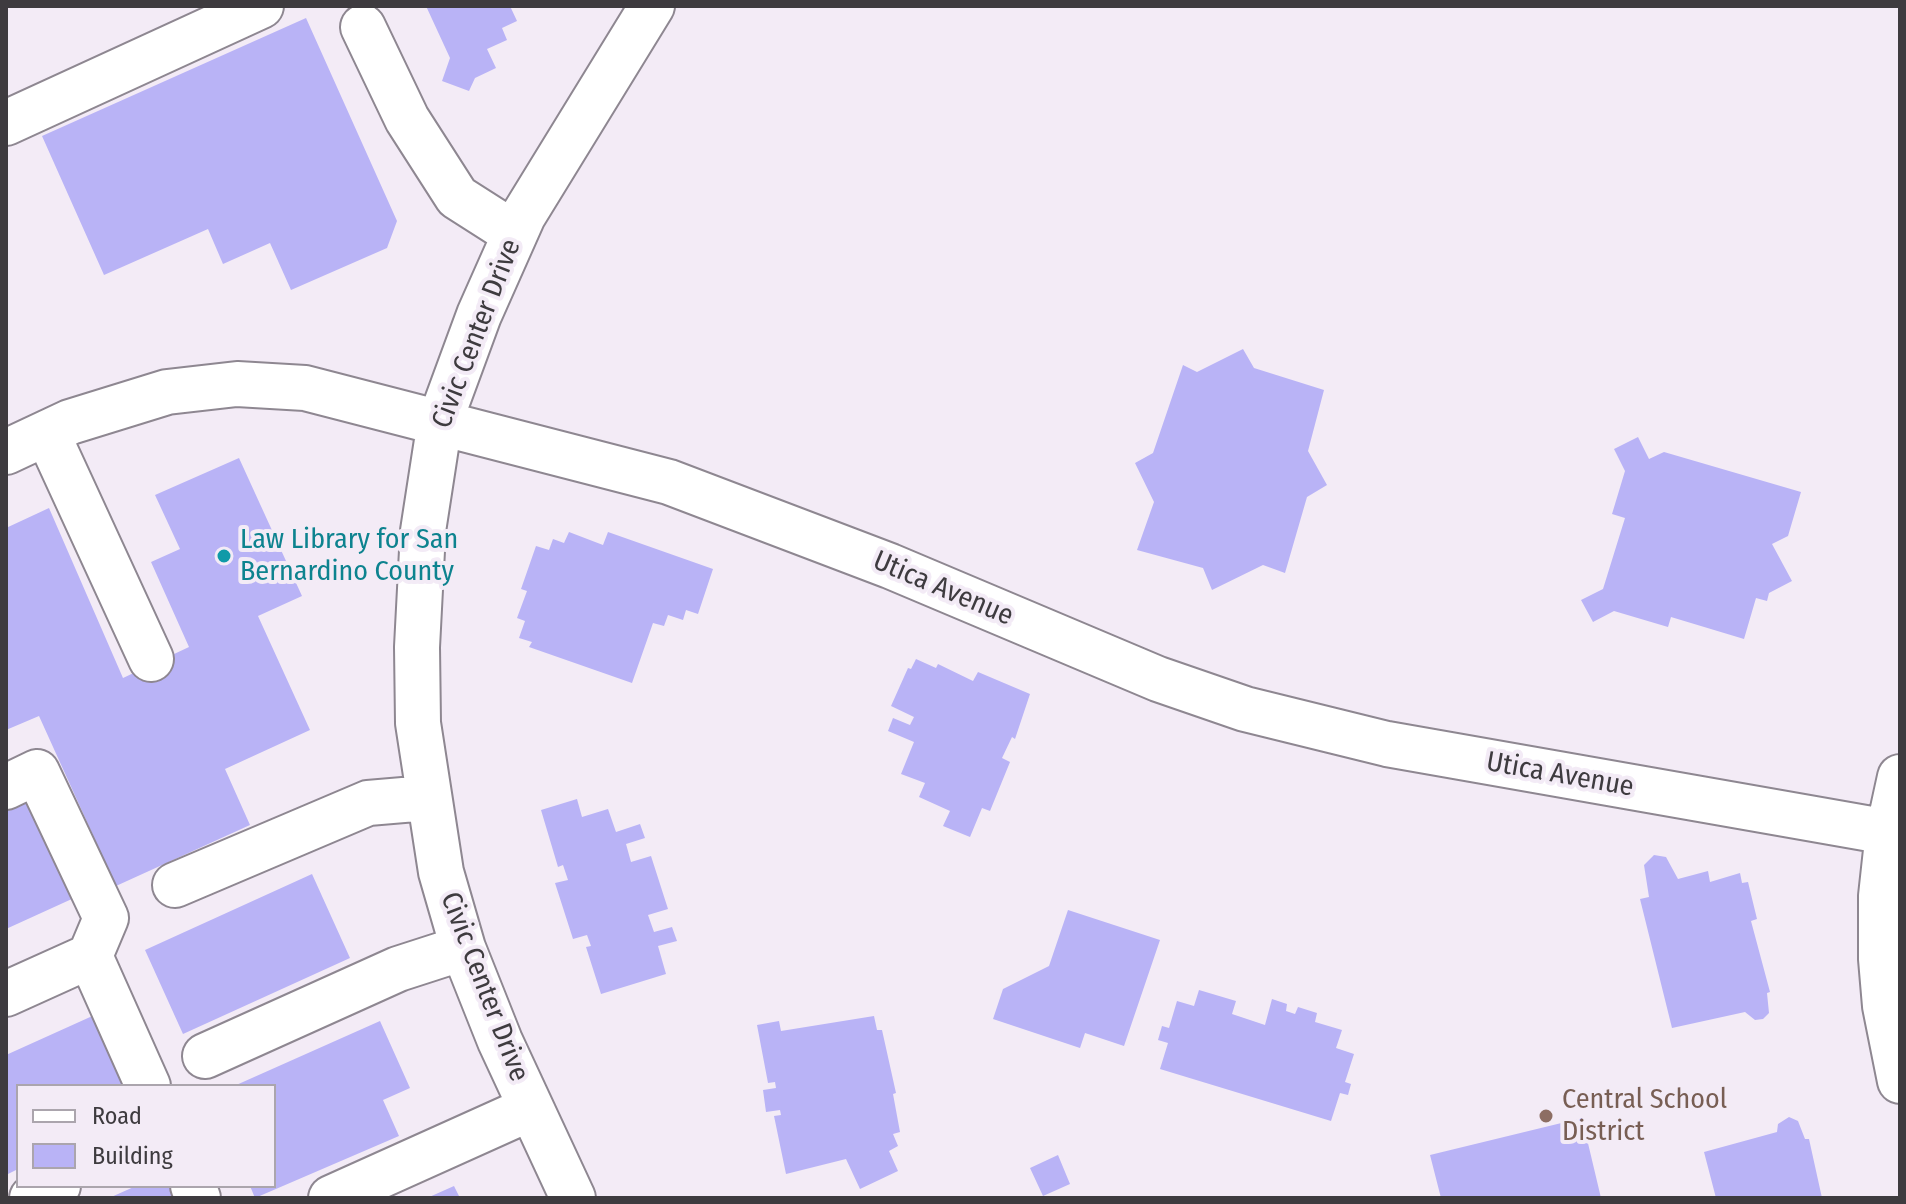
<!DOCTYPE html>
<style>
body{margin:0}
#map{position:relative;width:1906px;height:1204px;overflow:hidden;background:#f3ebf6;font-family:"Fira Sans Condensed",sans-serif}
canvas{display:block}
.frame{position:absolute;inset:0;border:8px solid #3e3b3f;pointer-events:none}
.legend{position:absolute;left:16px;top:1084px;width:260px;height:104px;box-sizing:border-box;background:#f3ebf6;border:2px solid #aba5ad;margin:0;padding:10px 14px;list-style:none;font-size:24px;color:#3e3b3f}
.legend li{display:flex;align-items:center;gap:16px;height:40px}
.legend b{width:40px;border:2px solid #aba5ad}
</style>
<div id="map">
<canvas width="1906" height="1204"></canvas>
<div class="frame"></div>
<ul class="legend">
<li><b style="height:10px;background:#fff"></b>Road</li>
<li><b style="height:22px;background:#b9b3f6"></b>Building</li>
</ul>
</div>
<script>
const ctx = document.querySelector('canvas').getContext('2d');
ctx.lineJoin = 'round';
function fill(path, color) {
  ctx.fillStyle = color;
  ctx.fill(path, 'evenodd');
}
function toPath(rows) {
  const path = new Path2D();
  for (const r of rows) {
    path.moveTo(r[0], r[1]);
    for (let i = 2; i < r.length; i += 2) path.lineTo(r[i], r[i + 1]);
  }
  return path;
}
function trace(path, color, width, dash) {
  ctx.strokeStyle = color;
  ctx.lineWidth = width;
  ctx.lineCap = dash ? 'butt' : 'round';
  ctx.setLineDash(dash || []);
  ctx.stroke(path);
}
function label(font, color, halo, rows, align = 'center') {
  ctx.font = font + ' "Fira Sans Condensed",sans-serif';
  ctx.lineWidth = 8;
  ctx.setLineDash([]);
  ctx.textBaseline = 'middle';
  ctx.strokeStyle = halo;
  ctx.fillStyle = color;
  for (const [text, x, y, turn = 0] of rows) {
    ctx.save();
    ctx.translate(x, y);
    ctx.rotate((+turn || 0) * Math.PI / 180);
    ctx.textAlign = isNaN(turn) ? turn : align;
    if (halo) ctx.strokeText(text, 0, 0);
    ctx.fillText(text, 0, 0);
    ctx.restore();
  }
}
const building = toPath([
 [426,6,510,6,517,21,502,28,507,40,487,49,496,68,475,78,469,91,442,81,450,58],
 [306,18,397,221,387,248,291,290,270,243,223,264,208,229,104,275,42,136],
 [1243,349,1254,368,1324,390,1308,451,1327,485,1307,497,1285,573,1263,565,1212,590,1203,568,1137,550,1154,502,1135,463,1153,453,1183,365,1197,372],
 [1638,437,1649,459,1664,452,1801,492,1788,536,1772,544,1792,581,1769,593,1767,601,1756,598,1744,639,1671,617,1668,627,1614,611,1593,622,1581,600,1603,589,1625,518,1612,514,1625,471,1614,449],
 [239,458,302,596,258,616,310,730,225,769,250,825,116,886,39,716,6,730,6,528,49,508,123,678,189,647,151,562,180,549,155,495],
 [569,532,603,545,608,532,713,569,698,614,686,610,683,620,668,615,664,626,653,623,632,683,529,647,532,642,519,638,525,621,517,618,527,591,521,589,536,546,549,550,553,539,564,543],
 [916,659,936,668,938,664,973,681,978,672,1030,694,1015,739,1012,737,1002,758,1010,762,990,811,982,808,970,837,943,826,950,811,919,797,925,783,901,774,914,742,888,731,893,718,910,725,914,717,891,706,908,668,911,669],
 [28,798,74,898,6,929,6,808],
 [577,799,582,817,608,809,616,832,640,824,645,838,626,844,631,862,651,856,668,909,648,915,654,932,672,927,677,941,658,946,666,974,601,994,586,947,591,946,587,935,573,939,555,883,568,880,563,865,558,867,541,810],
 [1654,855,1666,857,1678,879,1708,871,1710,882,1740,873,1742,883,1748,882,1757,919,1751,921,1770,992,1767,993,1769,1013,1763,1019,1755,1020,1745,1012,1672,1028,1640,899,1649,897,1644,865],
 [312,874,350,958,183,1034,145,950],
 [1068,910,1160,940,1124,1046,1085,1033,1080,1048,993,1019,1003,989,1049,966],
 [1199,990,1236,1001,1232,1014,1265,1025,1272,999,1287,1004,1286,1011,1295,1014,1298,1007,1317,1013,1315,1022,1342,1030,1336,1048,1354,1054,1345,1082,1351,1084,1348,1095,1340,1093,1331,1121,1160,1069,1168,1043,1158,1040,1162,1026,1169,1028,1177,1001,1194,1006],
 [99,1013,131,1086,18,1086,18,1169,6,1175,6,1055],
 [874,1016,877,1030,882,1030,896,1093,893,1094,900,1132,893,1134,898,1146,889,1151,898,1171,860,1189,846,1159,786,1174,774,1116,781,1115,780,1110,766,1112,763,1090,776,1088,775,1082,768,1083,757,1025,779,1021,781,1031],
 [380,1021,410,1088,383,1100,399,1136,255,1198,250,1186,274,1186,274,1086,234,1086],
 [1789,1117,1798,1121,1805,1139,1809,1139,1822,1198,1716,1198,1704,1152,1777,1132,1778,1124],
 [1582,1118,1601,1198,1441,1198,1430,1155],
 [1058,1155,1070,1184,1043,1196,1030,1168],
 [136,1186,174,1186,180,1198,109,1198],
 [454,1186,460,1198,427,1198]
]);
const minor = toPath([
 [363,27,407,119,457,197,515,234],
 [6,123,261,6],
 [47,433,151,659],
 [6,452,70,422,167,392,237,384,305,388,669,482,890,566,1158,679,1245,709,1387,744,1888,832],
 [1900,777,1888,832,1881,896,1881,959,1885,1006,1900,1081],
 [6,787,37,772,106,918,90,956,148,1086],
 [175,885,368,803,427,798],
 [6,994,90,956],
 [205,1056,398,969,463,948],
 [193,1186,198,1198],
 [32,1198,58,1186],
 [331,1198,531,1108],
 [573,1198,500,1041,463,948,441,872,418,723,417,647,423,531,440,421,479,315,523,216,652,6]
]);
const markers = [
 [224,556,8,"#0f9aa8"],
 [1546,1116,8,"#8d6e63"]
];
const streetNames = [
 ["Civic Center Drive",477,334,-69],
 ["Utica Avenue",943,589,23],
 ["Utica Avenue",1560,775,10],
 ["Civic Center Drive",484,987,69]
];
const cultureNames = [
 ["Law Library for San",240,540],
 ["Bernardino County",240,572]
];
const educationNames = [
 ["Central School",1562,1100],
 ["District",1562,1132]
];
fill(building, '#b9b3f6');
trace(minor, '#8e8791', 48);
trace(minor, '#fff', 44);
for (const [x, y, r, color] of markers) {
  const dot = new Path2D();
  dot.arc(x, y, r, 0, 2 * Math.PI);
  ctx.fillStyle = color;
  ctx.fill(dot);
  trace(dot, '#f3ebf6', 3);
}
label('28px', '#3e3b3f', '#f3ebf6', streetNames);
label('28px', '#0d838f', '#f3ebf6', cultureNames, 'left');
label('28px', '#785e54', '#f3ebf6', educationNames, 'left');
</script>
